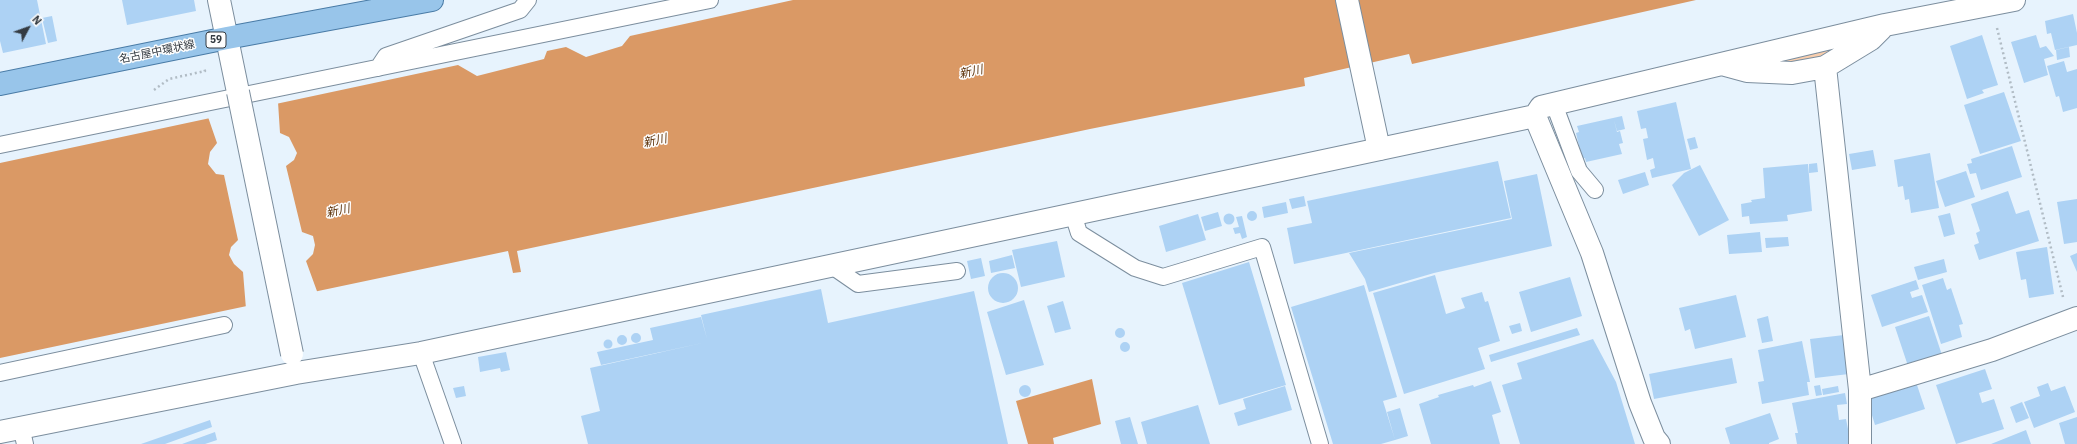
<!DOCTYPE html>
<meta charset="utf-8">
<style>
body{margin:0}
#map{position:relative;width:2077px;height:444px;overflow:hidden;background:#e7f3fd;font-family:"IBM Plex Sans",sans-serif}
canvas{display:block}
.north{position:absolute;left:8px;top:8px;width:40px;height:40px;-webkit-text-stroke:3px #fefefe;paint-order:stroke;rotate:49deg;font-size:11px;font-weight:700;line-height:16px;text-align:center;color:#343b42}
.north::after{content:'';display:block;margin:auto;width:14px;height:18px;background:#343b42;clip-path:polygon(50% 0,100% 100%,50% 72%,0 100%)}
</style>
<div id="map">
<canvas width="2077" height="444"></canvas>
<div class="north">N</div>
</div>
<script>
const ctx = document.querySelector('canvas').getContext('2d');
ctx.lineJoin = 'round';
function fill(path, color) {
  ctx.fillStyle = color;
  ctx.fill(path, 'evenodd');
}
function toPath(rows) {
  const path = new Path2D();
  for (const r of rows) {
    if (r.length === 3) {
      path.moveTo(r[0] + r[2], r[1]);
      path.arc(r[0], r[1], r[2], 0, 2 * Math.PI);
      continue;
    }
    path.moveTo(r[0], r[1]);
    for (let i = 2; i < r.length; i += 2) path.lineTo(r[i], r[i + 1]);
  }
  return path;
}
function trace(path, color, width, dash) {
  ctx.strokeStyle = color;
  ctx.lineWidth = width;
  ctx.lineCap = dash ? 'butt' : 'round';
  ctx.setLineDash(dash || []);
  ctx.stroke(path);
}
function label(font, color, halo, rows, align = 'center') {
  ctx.font = font + ' "IBM Plex Sans","Noto Sans JP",sans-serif';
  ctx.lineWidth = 3;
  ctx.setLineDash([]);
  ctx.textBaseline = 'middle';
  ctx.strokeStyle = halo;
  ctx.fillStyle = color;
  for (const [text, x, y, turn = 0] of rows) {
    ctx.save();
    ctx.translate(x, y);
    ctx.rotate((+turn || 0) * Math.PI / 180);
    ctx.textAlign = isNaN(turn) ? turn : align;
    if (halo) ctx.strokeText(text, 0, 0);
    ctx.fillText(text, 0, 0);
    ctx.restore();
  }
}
const green = toPath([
 [1865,38,1832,57,1795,66,1749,65]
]);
const water = toPath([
 [793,0,1696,0,1412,64,1409,54,1304,78,1305,86,1090,129,517,251,521,272,513,273,508,251,0,358,0,163,458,65,477,76,544,59,547,51,566,47,586,57,622,46,630,36],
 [1092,379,1101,424,1053,438,1054,444,1028,444,1016,401]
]);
const pier = toPath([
 [278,102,280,133,289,137,297,153,294,160,286,166,302,232,313,236,315,245,313,254,306,261,318,294,246,309,243,272,234,264,229,255,231,247,238,240,224,175,216,174,208,164,210,152,217,143,208,117]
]);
const building = toPath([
 [0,0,37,0,46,44,3,53,0,41],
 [122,0,194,0,196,11,127,25],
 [2073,14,2077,33,2077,45,2055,50,2051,33,2047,34,2045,21],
 [52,16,57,41,48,43,42,18],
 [1982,35,1998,85,1982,90,1984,93,1967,99,1950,46],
 [2036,35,2040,48,2046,46,2054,56,2044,59,2048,75,2024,83,2011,42],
 [2069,47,2070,57,2057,60,2056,50],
 [2064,61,2067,72,2077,69,2077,108,2063,112,2059,96,2056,97,2047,66],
 [2004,92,2021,141,1980,154,1964,105],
 [1676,102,1691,169,1652,178,1650,170,1655,168,1653,158,1647,160,1643,139,1648,138,1646,128,1641,129,1637,111],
 [1622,116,1625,129,1617,131,1614,120,1617,132,1620,131,1623,143,1619,144,1622,154,1586,162,1585,158,1582,159,1576,133,1579,132,1577,126],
 [1695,137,1698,148,1690,150,1687,139],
 [2012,146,2022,177,1981,190,1976,173,1970,174,1967,164,1972,163,1971,159],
 [1873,150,1876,166,1852,170,1849,154],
 [1930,153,1939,208,1911,213,1909,199,1905,200,1903,186,1898,187,1894,160],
 [1498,161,1511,218,1294,264,1287,228,1312,223,1307,201],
 [1817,163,1818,172,1809,173,1809,164],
 [1808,164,1812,211,1787,215,1788,221,1750,224,1749,216,1742,217,1741,204,1752,202,1751,200,1765,198,1763,168],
 [1700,165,1729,220,1699,236,1672,185,1684,173],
 [1966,171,1975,197,1945,207,1936,181],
 [1645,172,1649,185,1623,194,1618,180],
 [1537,174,1552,246,1434,273,1369,292,1365,279,1349,253,1512,219,1504,181],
 [2008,191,2016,214,2029,210,2039,241,1979,260,1974,245,1979,243,1976,233,1980,231,1971,204],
 [1304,196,1306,206,1292,209,1289,199],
 [2077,199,2077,242,2064,244,2057,202],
 [1286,202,1288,213,1264,218,1262,207],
 [1252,216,5],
 [1218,212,1222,226,1205,231,1201,217],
 [1950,213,1955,234,1944,237,1938,216],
 [1229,219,5.5],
 [1198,214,1206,240,1166,252,1159,226],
 [1242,216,1247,237,1242,239,1240,233,1235,234,1233,228,1239,227,1236,217],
 [1760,232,1762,252,1729,254,1727,235],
 [1788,237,1789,246,1766,248,1765,238],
 [1057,241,1065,277,1021,287,1012,250],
 [2047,247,2054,294,2029,298,2026,279,2021,280,2016,252],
 [2077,253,2077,272,2070,256],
 [1012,255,1015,268,991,273,989,261],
 [981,258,985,276,971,279,967,261],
 [1944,259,1947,272,1918,280,1914,267],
 [1249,262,1286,385,1219,405,1182,283],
 [1003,288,15],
 [1435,275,1446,314,1465,308,1461,298,1482,292,1485,302,1488,301,1500,341,1478,348,1485,369,1404,394,1373,293],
 [1570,277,1582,316,1531,332,1519,292],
 [1943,278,1947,290,1951,288,1963,324,1959,325,1962,337,1941,344,1922,285],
 [1916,280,1919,289,1910,292,1912,298,1922,295,1928,312,1882,327,1871,295],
 [1364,285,1397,397,1383,401,1395,440,1381,444,1333,444,1291,307],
 [821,289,828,323,974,291,1008,444,588,444,581,416,600,411,590,368,707,342,601,365,597,352,653,340,650,328,701,317,707,339,701,315],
 [1736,295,1746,337,1695,349,1690,329,1685,331,1679,308],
 [1024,300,1044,365,1006,375,987,312],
 [1063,301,1071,329,1055,333,1047,306],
 [1768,316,1773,341,1762,343,1757,319],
 [1929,316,1943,358,1909,369,1895,327],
 [1520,323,1522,331,1512,334,1509,326],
 [1577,328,1580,335,1491,362,1489,355],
 [1120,333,5],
 [636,338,5],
 [1844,335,1849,374,1815,378,1810,339],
 [622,340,5],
 [1593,339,1616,382,1635,444,1520,444,1502,385,1522,379,1517,363],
 [608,344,4.5],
 [1802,341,1810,382,1807,382,1809,395,1762,404,1758,382,1764,381,1758,350],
 [1125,347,5],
 [506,352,510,370,501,372,500,368,480,372,478,357],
 [1732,358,1737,383,1654,399,1649,374],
 [1985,369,1992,389,1979,393,1982,403,1994,399,2004,429,1956,444,1936,385],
 [1491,381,1501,412,1492,415,1500,444,1431,444,1419,404,1439,397,1438,395,1473,385,1474,387],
 [1916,382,1925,409,1875,425,1867,399],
 [2048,383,2051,391,2065,386,2075,412,2034,428,2024,402,2040,396,2037,387],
 [1025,391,6],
 [1820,385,1822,395,1816,396,1814,386],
 [464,386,466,396,456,398,453,388],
 [1285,386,1292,410,1238,426,1234,413,1246,409,1243,399],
 [1838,386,1839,392,1823,395,1822,389],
 [1845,393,1847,404,1837,405,1839,420,1846,419,1851,444,1797,444,1795,433,1798,433,1792,403],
 [2022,402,2029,418,2016,423,2010,407],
 [1198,405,1210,444,1147,444,1141,422],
 [1400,408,1408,436,1395,440,1387,412],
 [1770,413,1779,439,1769,443,1769,444,1730,444,1725,428],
 [1130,417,1138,444,1121,444,1115,421],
 [2077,417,2077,444,2065,444,2059,423],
 [210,420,212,427,165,444,141,444],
 [2026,430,2031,444,1991,444],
 [215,432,217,440,205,444,182,444]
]);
const path = toPath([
 [1997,28,2063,297],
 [154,90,169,79,205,71,204,68]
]);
const service = toPath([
 [378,68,386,56,520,10,528,0],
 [1554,104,1579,171,1595,190],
 [0,145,710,0],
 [1073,214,1079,233,1135,268,1163,277,1262,247,1320,444],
 [832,266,858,284,957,271],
 [421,353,453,444],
 [0,373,224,325],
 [21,427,25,444]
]);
const minor = toPath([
 [219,0,238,92],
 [1725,65,1747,71,1792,73,1825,67,1871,39,1881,29],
 [1825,67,1860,390,1860,444],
 [1535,116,1592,253,1640,403,1654,438,1659,444],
 [1860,390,1992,350,2077,318],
 [0,432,296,373,421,353,1535,116,1541,107,1885,25,2014,0]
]);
const tertiary = toPath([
 [1347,0,1379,149]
]);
const primary = toPath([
 [0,84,227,38,432,0]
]);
const minorBridge = toPath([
 [238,92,292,354]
]);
const shields = [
 [216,40,20]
];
const shieldNames = [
 ["59",216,40]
];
const streetNames = [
 ["名古屋中環状線",157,52,-12]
];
const waterNames = [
 ["新川",971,72,-12],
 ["新川",655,141,-12],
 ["新川",338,211,-12]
];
fill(green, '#f8ceae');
fill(water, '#da9965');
fill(pier, '#e7f3fd');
fill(building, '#add2f4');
trace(service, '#7c8e9e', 18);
trace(minor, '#7c8e9e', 24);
trace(tertiary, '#7c8e9e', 24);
trace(primary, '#497ba6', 24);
trace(path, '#b1bcc5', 2.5, [2, 3]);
trace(service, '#fff', 16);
trace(minor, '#fff', 22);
trace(tertiary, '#fff', 22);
trace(primary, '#98c5ea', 22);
trace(minorBridge, '#7c8e9e', 24, []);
trace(minorBridge, '#fff', 22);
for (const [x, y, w] of shields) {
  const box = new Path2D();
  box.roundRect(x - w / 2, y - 8, w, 16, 3);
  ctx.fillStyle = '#fefefe';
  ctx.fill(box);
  trace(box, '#343b42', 1);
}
label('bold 10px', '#343b42', null, shieldNames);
label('11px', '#343b42', '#fefefe', streetNames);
label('italic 12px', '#5e330a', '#fefefe', waterNames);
</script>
